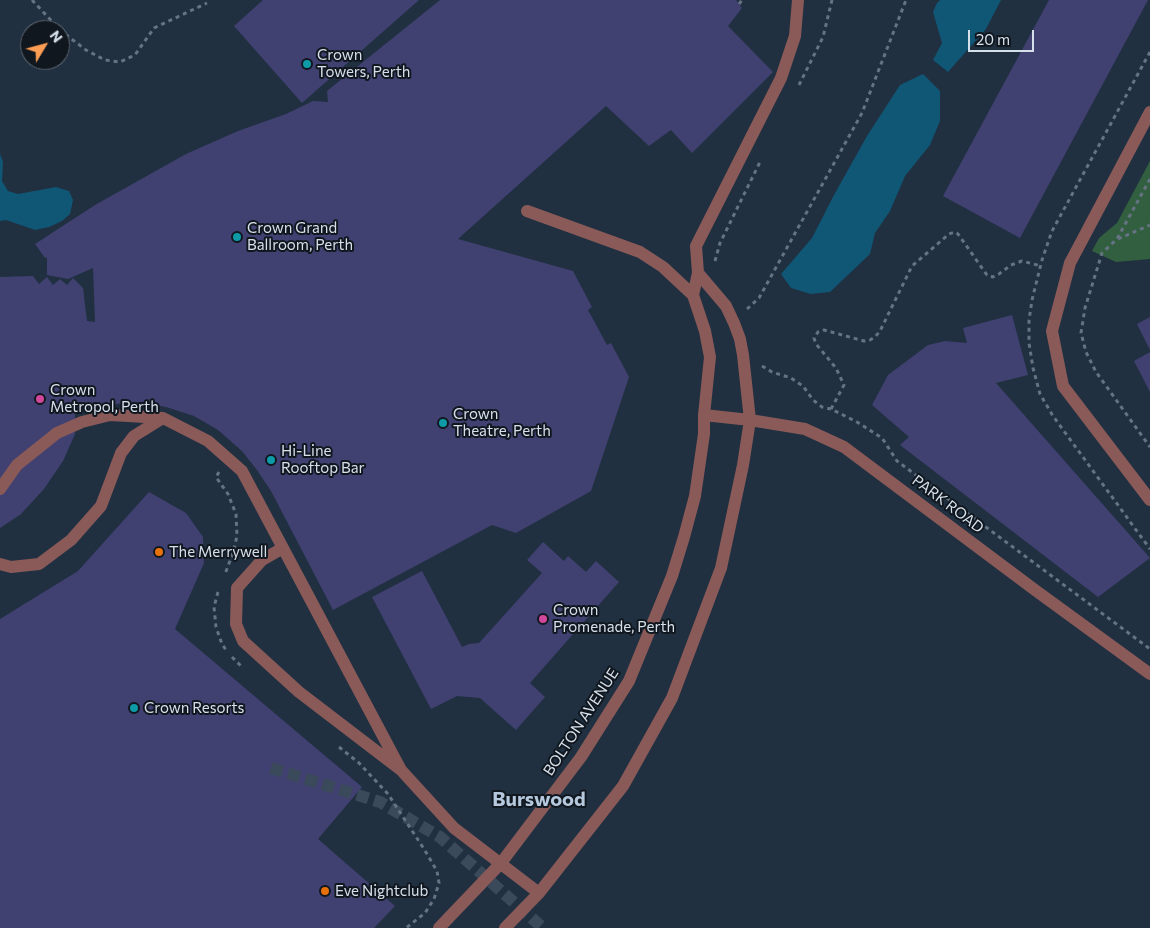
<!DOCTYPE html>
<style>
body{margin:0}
#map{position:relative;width:1150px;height:928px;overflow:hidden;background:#203041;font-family:Commissioner,sans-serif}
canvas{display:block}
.north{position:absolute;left:20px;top:20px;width:50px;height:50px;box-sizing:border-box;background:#10171f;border:1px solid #5f6771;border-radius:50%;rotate:53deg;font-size:14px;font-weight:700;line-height:20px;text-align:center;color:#d6e0eb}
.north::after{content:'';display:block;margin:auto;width:18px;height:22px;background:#fc9d53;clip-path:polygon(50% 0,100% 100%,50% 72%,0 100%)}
.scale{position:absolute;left:968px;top:30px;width:66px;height:22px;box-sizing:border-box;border:2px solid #d6e0eb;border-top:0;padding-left:6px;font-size:15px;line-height:18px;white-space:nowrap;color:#d6e0eb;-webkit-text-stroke:4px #10171f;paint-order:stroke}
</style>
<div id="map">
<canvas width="1150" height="928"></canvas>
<div class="north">N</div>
<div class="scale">20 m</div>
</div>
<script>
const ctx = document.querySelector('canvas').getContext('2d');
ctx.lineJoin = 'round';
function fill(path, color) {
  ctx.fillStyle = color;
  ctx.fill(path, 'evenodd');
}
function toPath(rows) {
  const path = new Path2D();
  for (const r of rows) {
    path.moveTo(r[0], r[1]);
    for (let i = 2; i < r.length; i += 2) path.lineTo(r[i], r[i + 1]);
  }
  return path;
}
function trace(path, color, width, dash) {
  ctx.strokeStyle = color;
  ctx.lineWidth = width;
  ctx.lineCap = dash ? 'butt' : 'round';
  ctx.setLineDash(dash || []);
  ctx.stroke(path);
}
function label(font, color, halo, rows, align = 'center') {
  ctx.font = font + ' Commissioner,sans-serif';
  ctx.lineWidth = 4;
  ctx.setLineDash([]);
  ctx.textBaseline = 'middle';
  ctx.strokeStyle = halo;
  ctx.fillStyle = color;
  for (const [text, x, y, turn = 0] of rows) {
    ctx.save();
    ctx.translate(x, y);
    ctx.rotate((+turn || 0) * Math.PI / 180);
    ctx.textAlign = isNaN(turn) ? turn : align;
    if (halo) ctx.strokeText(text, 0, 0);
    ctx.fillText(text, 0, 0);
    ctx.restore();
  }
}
const green = toPath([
 [1150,161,1150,259,1116,262,1092,251,1099,238,1117,223]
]);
const water = toPath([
 [940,0,1001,0,986,29,948,72,933,60,942,43,933,12,937,3],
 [923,74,940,91,940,121,930,145,905,176,890,211,875,233,870,254,830,292,811,294,791,288,781,274,812,238,834,195,867,136,900,85],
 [0,154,3,162,2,181,8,191,18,194,56,187,69,191,73,200,70,214,62,221,49,227,35,230,6,220,0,221]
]);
const building = toPath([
 [263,0,419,0,302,103,234,26],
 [440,0,736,0,742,8,728,26,773,72,692,153,671,130,649,146,606,106,458,239,573,271,592,307,588,310,607,345,611,343,629,377,591,491,516,533,492,525,333,610,271,491,257,470,242,451,218,430,194,416,166,407,137,402,106,405,75,413,75,434,63,461,44,489,21,514,0,528,0,277,33,276,39,284,47,277,53,285,60,279,67,285,73,278,83,288,87,321,95,322,93,268,68,279,47,275,47,257,45,258,35,244,95,205,186,154,238,131,286,114,313,101,328,102,327,91],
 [1049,0,1148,0,1020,238,943,196],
 [1012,315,1028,375,996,383,1150,558,1098,597,900,445,909,437,872,405,888,375,928,345,945,341,967,343,963,328],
 [1150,317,1150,350,1137,324],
 [1150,352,1150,392,1134,361],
 [149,492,186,513,203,537,204,563,175,629,362,787,318,839,395,906,374,928,0,928,0,619,78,571],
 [543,542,564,561,568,556,586,572,596,561,619,582,530,683,545,697,516,730,480,698,457,696,431,709,372,597,422,571,462,647,469,644,479,643,542,573,527,560]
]);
const minorTunnel = toPath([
 [271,768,380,802,440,837,543,928]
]);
const path = toPath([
 [32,0,61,31,86,50,105,60,120,62,135,55,154,28,207,3],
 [739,4,742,0],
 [1150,52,1052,231,1042,260,1032,300,1029,320,1029,343,1033,368,1040,394,1053,416,1150,549],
 [799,85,823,37,832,0],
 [1150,179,1117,239,1102,253,1085,308,1081,333,1086,352,1096,372,1150,447],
 [1118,239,1150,225],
 [715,261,720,243,760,162],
 [747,309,759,298,862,113,906,0],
 [762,366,772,372,791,378,803,386,813,400,822,407,831,409,857,422,882,438,897,461,1150,649],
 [831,409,844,385,836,368,816,344,814,338,818,332,824,330,864,341,870,340,875,337,880,331,912,266,949,234,955,232,958,234,987,275,993,277,999,274,1011,265,1022,261,1041,266],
 [219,472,216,477,228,494,236,514,237,536,233,553,225,574],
 [218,592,214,607,216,627,222,644,226,650],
 [232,657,243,668],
 [339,747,359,763,388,794,424,849,437,871,439,883,434,899,425,913,406,928]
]);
const minor = toPath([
 [1150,112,1070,263,1052,331,1063,386,1150,500],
 [527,211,640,252,663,267,693,295],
 [704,415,750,420,805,429,844,447,1035,590,1150,674],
 [0,489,17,465,57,433,82,422,110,415,163,418,208,441,242,471,401,770],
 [283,548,262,560,237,588,236,624,243,641,299,692,401,770,454,828,539,893],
 [0,564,11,567,39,564,71,540,101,506,121,453,134,436,163,418],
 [439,928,501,863,581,757,629,681,672,576,684,537,695,496,704,434,704,415,710,357,705,331,693,295,698,273],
 [505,928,539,893,623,786,672,698,721,568,743,465,750,420,743,355,740,339,734,323,726,306,698,273,696,246,781,78,795,36,798,0]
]);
const markers = [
 [307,64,5,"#0f9aa8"],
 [237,237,5,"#0f9aa8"],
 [40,399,5,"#d1479c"],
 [443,423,5,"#0f9aa8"],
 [271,460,5,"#0f9aa8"],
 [159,552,5,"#e8710a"],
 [543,619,5,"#d1479c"],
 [134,708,5,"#0f9aa8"],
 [325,891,5,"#e8710a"]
];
const poiNames = [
 ["Crown",317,55],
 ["Towers, Perth",317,72],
 ["Crown Grand",247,228],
 ["Ballroom, Perth",247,245],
 ["Crown",50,390],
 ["Metropol, Perth",50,407],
 ["Crown",453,414],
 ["Theatre, Perth",453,431],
 ["Hi-Line",281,451],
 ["Rooftop Bar",281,468],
 ["The Merrywell",169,552],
 ["Crown",553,610],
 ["Promenade, Perth",553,627],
 ["Crown Resorts",144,708],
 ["Eve Nightclub",335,891]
];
const streetNames = [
 ["PARK ROAD",948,504,37],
 ["BOLTON AVENUE",581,722,-57]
];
const districtNames = [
 ["Burswood",539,799]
];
fill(green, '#325f40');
fill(water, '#105675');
fill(building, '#404071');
trace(minorTunnel, '#3b4a5a', 12, [12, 6]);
trace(path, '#657382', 3, [4, 4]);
trace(minor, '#8a5a58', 12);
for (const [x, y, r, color] of markers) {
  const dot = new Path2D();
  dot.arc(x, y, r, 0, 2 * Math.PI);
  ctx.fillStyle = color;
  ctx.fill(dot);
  trace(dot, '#10171f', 2);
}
label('15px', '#d6e0eb', '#10171f', poiNames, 'left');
label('15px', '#d6e0eb', '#10171f', streetNames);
label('bold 20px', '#b5c8de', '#10171f', districtNames);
</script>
